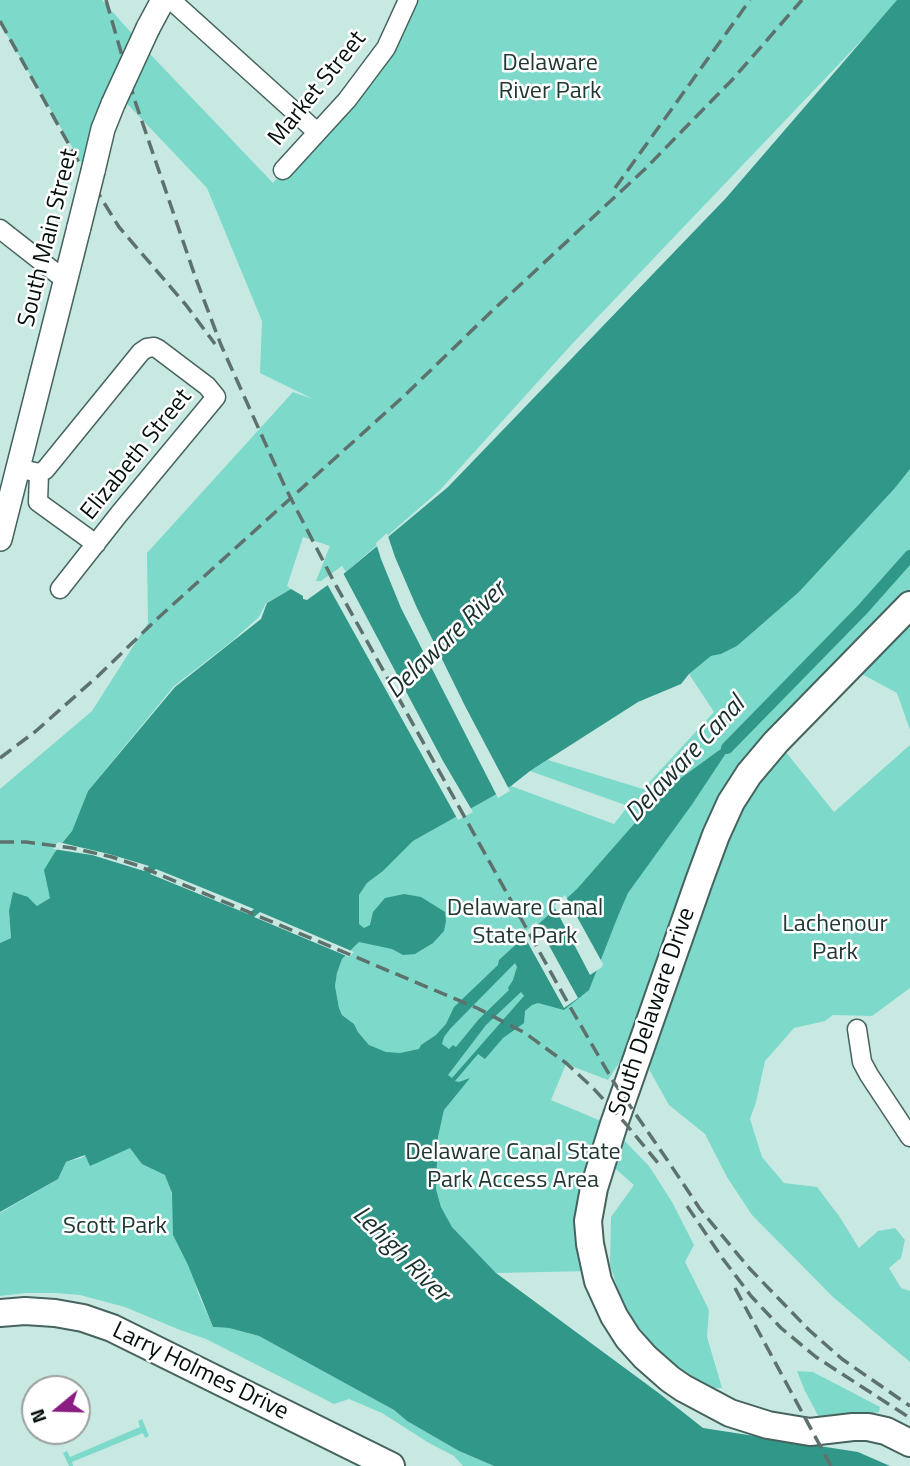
<!DOCTYPE html>
<style>
body{margin:0}
#map{position:relative;width:910px;height:1466px;overflow:hidden;background:#c7e9e2;font-family:"Titillium Web",sans-serif}
canvas{display:block}
.north{position:absolute;left:21px;top:1375px;width:70px;height:70px;box-sizing:border-box;background:#fff;border:2px solid #9b9f9e;border-radius:50%;rotate:251deg;font-size:19px;font-weight:700;line-height:28px;text-align:center;color:#05100d}
.north::after{content:'';display:block;margin:auto;width:24px;height:32px;background:#8a1d81;clip-path:polygon(50% 0,100% 100%,50% 72%,0 100%)}
</style>
<div id="map">
<canvas width="910" height="1466"></canvas>
<div class="north">N</div>
</div>
<script>
const ctx = document.querySelector('canvas').getContext('2d');
ctx.lineJoin = 'round';
function fill(path, color) {
  ctx.fillStyle = color;
  ctx.fill(path, 'evenodd');
}
function toPath(rows) {
  const path = new Path2D();
  for (const r of rows) {
    path.moveTo(r[0], r[1]);
    for (let i = 2; i < r.length; i += 2) path.lineTo(r[i], r[i + 1]);
  }
  return path;
}
function trace(path, color, width, dash) {
  ctx.strokeStyle = color;
  ctx.lineWidth = width;
  ctx.lineCap = dash ? 'butt' : 'round';
  ctx.setLineDash(dash || []);
  ctx.stroke(path);
}
function label(font, color, halo, rows, align = 'center') {
  ctx.font = font + ' "Titillium Web",sans-serif';
  ctx.lineWidth = 5;
  ctx.setLineDash([]);
  ctx.textBaseline = 'middle';
  ctx.strokeStyle = halo;
  ctx.fillStyle = color;
  for (const [text, x, y, turn = 0] of rows) {
    ctx.save();
    ctx.translate(x, y);
    ctx.rotate((+turn || 0) * Math.PI / 180);
    ctx.textAlign = isNaN(turn) ? turn : align;
    if (halo) ctx.strokeText(text, 0, 0);
    ctx.fillText(text, 0, 0);
    ctx.restore();
  }
}
const green = toPath([
 [0,0,102,0,151,55,273,183,391,41,409,0,900,0,572,344,440,490,346,572,342,566,321,581,316,581,330,546,303,537,287,586,291,589,266,603,259,617,231,642,174,686,88,791,72,831,55,852,50,898,37,906,28,897,9,911,11,938,0,943,0,789,92,711,148,623,147,553,293,392,313,399,260,373,262,321,207,188,118,94,88,174,1,25,0,25],
 [910,469,910,593,760,748,626,1052,608,1080,566,1064,551,1100,608,1124,590,1271,496,1273,452,1227,441,1207,436,1189,438,1137,444,1110,369,1045,358,1032,354,1024,342,1015,339,1008,335,986,337,973,342,959,359,942,359,895,367,883,383,871,413,841,511,786,614,824,628,806,530,771,548,760,643,789,714,712,689,674,711,656,721,654,737,646,799,592,895,488],
 [910,619,910,730,897,693,860,673],
 [910,745,910,988,872,1016,833,1015,825,1021,794,1028,765,1061,756,1102,750,1119,762,1157,784,1183,817,1187,839,1216,859,1248,878,1231,895,1228,905,1240,901,1258,889,1268,901,1288,910,1291,910,1362,833,1297,752,1215,727,1177,705,1134,669,1105,650,1071,648,1049,718,859,744,803,785,751,834,812],
 [126,1129,157,1138,198,1293,213,1327,229,1328,259,1336,394,1410,407,1421,459,1451,494,1466,463,1466,454,1456,429,1443,382,1413,349,1399,334,1404,206,1339,180,1330,125,1307,80,1295,55,1293,26,1293,0,1296,0,1213,58,1179,66,1162,81,1158],
 [619,1135,649,1166,672,1202,694,1245,685,1262,709,1310,707,1337,722,1388,710,1388,661,1356,624,1308,610,1265,611,1217,634,1185,609,1163],
 [797,1371,813,1372,880,1407,879,1412,822,1423,805,1391],
 [142,1419,149,1436,145,1438,143,1433,72,1462,73,1466,69,1466,63,1453,67,1451,70,1457,140,1427,138,1421]
]);
const water = toPath([
 [897,0,910,0,910,469,895,488,799,592,737,646,721,654,711,656,689,674,681,684,638,702,530,771,511,786,413,841,383,871,367,883,359,895,359,924,364,928,370,925,373,912,385,898,404,894,421,897,445,912,446,921,444,931,433,943,415,954,403,955,392,949,359,942,342,959,337,973,335,986,339,1008,342,1015,354,1024,358,1032,369,1045,386,1052,400,1053,419,1049,421,1045,436,1035,446,1024,454,1007,498,965,499,960,577,889,663,791,736,738,693,803,628,893,618,916,589,990,564,1010,538,1003,532,1005,525,1011,524,1023,503,1038,485,1059,478,1054,455,1081,459,1082,470,1078,444,1110,438,1137,436,1189,441,1207,452,1227,496,1273,660,1394,703,1428,858,1452,890,1466,494,1466,459,1451,407,1421,394,1410,259,1336,229,1328,213,1327,188,1265,173,1235,172,1193,165,1175,142,1164,130,1148,90,1166,85,1155,66,1162,58,1179,0,1212,0,943,11,938,9,911,13,892,28,897,37,906,50,898,44,870,55,852,72,831,88,791,175,687,261,619,267,603,291,589,303,596,303,599,307,600,346,572,448,487,726,198],
 [515,963,517,967,513,980,508,988,509,990,479,1019,456,1047,453,1045,449,1049,442,1044,444,1037,450,1029],
 [521,992,524,996,452,1078,448,1075,486,1025]
]);
const pier = toPath([
 [387,533,395,557,417,608,465,706,510,791,498,798,401,608,381,559,376,543],
 [342,571,443,761,473,812,458,820,326,582],
 [58,842,109,854,149,866,144,871,92,855,53,849],
 [156,869,198,886,254,909,248,914,150,874],
 [565,895,603,964,602,967,590,975,554,906],
 [260,912,354,952,349,957,254,917],
 [536,922,578,998,564,1008,523,934]
]);
const canal = toPath([
 [727,748,862,610,910,556]
]);
const minor = toPath([
 [171,0,317,132],
 [283,170,347,100,386,48,408,0],
 [0,229,65,280],
 [17,468,39,473,45,470,141,352,147,348,154,347,158,349,207,386,216,397,119,514,60,589],
 [39,473,38,502,96,544],
 [857,1029,862,1062,869,1075,910,1137]
]);
const major = toPath([
 [148,28,163,0],
 [93,171,103,129,113,104],
 [0,539,79,227]
]);
const highway = toPath([
 [910,605,776,742,749,774,731,802,716,835,699,881,614,1124,594,1188,588,1221,590,1244,598,1281,614,1316,628,1338,645,1357,670,1379,683,1388,730,1413,768,1425,810,1432,853,1427,868,1427,886,1431,910,1443],
 [0,1313,25,1311,55,1313,83,1318,112,1328,391,1466]
]);
const rail = toPath([
 [106,0,135,101,196,279,221,345,285,487,333,580,569,1005,613,1081,670,1164,700,1209,750,1269,809,1330,842,1359,910,1406],
 [0,21,77,159,119,227,186,305,215,344],
 [615,188,750,0],
 [0,758,36,731,98,676,158,618,404,396,492,311,645,169,732,80,802,0],
 [0,842,26,842,72,848,112,857,139,866,477,1008,525,1033,566,1063,593,1088,625,1123,658,1163],
 [687,1206,723,1259,751,1296,781,1328,816,1357,910,1418],
 [735,1288,831,1466]
]);
const majorBridge = toPath([
 [113,104,148,28],
 [79,227,93,171]
]);
const parkNames = [
 ["Delaware",550,64],
 ["River Park",550,92],
 ["Delaware Canal",525,909],
 ["State Park",525,937],
 ["Lachenour",835,925],
 ["Park",835,953],
 ["Delaware Canal State",513,1153],
 ["Park Access Area",513,1181],
 ["Scott Park",115,1227]
];
const streetNames = [
 ["Market Street",318,89,-51],
 ["South Main Street",49,238,-76],
 ["Elizabeth Street",137,455,-51],
 ["South Delaware Drive",653,1012,-71],
 ["Larry Holmes Drive",200,1372,26]
];
const waterNames = [
 ["Delaware River",447,641,-44],
 ["Delaware Canal",686,760,-47],
 ["Lehigh River",400,1255,45]
];
fill(green, '#7dd9ca');
fill(water, '#319788');
fill(pier, '#c7e9e2');
trace(canal, '#319788', 12);
trace(minor, '#46635e', 21);
trace(major, '#46635e', 26);
trace(highway, '#46635e', 30);
trace(minor, '#fff', 18);
trace(major, '#fff', 23);
trace(highway, '#fff', 26);
trace(rail, '#5d726d', 3.5, [14, 7]);
trace(majorBridge, '#46635e', 26, []);
trace(majorBridge, '#fff', 23);
label('24px', '#213833', '#fff', parkNames);
label('24px', '#05100d', '#fff', streetNames);
label('italic 26px', '#19302c', '#fff', waterNames);
</script>
